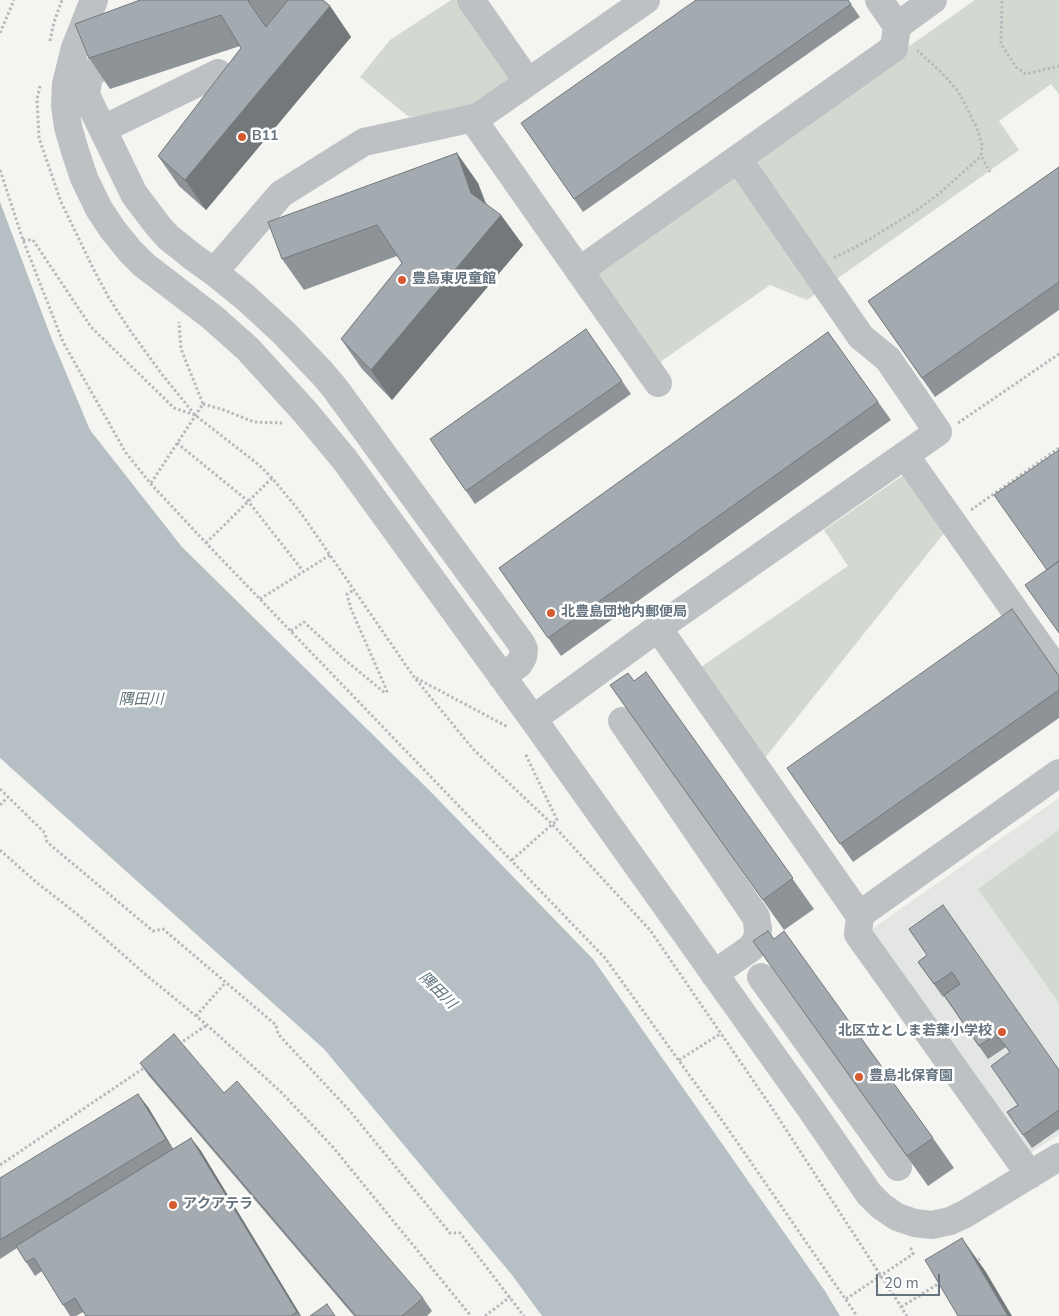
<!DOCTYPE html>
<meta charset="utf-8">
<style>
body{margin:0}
#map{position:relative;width:1059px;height:1316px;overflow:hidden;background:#f4f4f0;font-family:"Nunito Sans",sans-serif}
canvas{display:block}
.scale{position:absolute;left:876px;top:1274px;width:64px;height:22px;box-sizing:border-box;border:2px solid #65737f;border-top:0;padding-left:6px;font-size:15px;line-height:18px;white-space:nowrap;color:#65737f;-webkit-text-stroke:4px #fff;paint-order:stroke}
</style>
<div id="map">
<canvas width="1059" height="1316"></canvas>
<div class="scale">20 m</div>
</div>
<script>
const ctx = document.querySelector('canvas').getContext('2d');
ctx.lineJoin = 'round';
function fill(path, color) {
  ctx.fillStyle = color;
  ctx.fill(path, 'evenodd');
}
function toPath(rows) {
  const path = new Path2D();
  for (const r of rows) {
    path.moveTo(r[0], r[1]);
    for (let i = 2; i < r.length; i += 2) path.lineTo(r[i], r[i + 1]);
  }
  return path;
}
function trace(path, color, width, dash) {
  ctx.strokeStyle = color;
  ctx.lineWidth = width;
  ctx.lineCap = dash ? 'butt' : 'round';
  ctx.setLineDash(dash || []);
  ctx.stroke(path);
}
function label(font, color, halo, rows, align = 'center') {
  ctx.font = font + ' "Nunito Sans","Noto Sans JP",sans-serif';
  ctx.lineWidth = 5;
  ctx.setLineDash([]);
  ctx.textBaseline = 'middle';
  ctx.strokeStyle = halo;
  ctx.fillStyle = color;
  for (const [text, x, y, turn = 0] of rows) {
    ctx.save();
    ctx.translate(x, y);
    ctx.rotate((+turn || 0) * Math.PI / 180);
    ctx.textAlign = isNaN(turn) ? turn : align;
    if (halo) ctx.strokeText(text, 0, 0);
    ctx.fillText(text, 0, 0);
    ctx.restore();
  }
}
const built = toPath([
 [1059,798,1059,1135,1030,1153,872,929]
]);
const green = toPath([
 [451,0,462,0,516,76,472,109,409,117,360,77,390,40],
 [975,0,1059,0,1059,94,1051,84,999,121,1019,150,807,300,770,285,656,365,590,270],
 [905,474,945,532,764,759,701,667,848,566,824,530],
 [1059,830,1059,1003,978,889]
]);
const water = toPath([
 [0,202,51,337,90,430,182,547,429,790,593,959,825,1291,840,1316,542,1316,512,1275,324,1049,0,758]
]);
const path = toPath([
 [1002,1,1001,44,1016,67,1026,74,1059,66],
 [0,33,14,0],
 [50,41,54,22,62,0],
 [917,50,940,71,958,91,977,128,982,145,981,156,990,172],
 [40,86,37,99,39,138,61,202,94,270,109,298,129,329,161,373,195,415,259,465,272,478,301,513,414,677,473,749,552,824,650,930,772,1108,907,1316],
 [0,170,23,240,63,342,126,453,151,484,206,543,605,958,726,1126,857,1316],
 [23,240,33,240,91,327,174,408,195,415],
 [834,258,863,243,917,210,940,193,981,156],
 [203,404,224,410,254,422,282,423],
 [958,423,1059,354],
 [177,443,248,501,303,571],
 [151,483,203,404,181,349,179,322],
 [971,510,1059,448],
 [206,543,272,478],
 [260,599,330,555],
 [291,631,304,622,345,660,385,693,387,691,351,609,347,594,354,590],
 [416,678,508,727],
 [0,789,45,833,47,842,153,931,163,929,276,1025,278,1034,349,1110,450,1233,460,1233,524,1316],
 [0,805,8,797],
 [0,850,36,882,77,914,145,974,207,1025,280,1091,332,1146,471,1316],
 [512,860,557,820,525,753],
 [196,1016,226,982],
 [179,1044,207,1025],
 [679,1060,720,1034],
 [0,1165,147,1066],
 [974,1262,980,1259],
 [846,1299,913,1254,910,1246],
 [901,1307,943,1281],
 [485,1316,510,1297]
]);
const minor = toPath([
 [94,0,75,48,66,84,65,105,68,127,75,151,84,178,99,209,113,230,130,251,144,265,212,317,248,349,306,413,345,460,533,719,810,1108,869,1194,881,1206,897,1217,915,1223,932,1225,950,1221,965,1214,1059,1157],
 [471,0,528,82],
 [879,0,897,26],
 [96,70,89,74,86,95,134,194,143,206,159,227,168,237,193,257,214,272,245,297,284,333,322,373,334,387,521,643,524,649,523,657,519,664,502,677],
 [472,118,658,383],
 [103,129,218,73],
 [579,271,894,48,897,26,933,0],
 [214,272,281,194,364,142,478,117,646,0],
 [905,455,1059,673],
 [658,628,938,432,888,359,861,337,738,159],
 [533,719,658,628,860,916],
 [622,721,756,917,758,929,757,939,751,948,714,974],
 [761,977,898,1167],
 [1030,1175,858,934,860,916,862,913,1059,773]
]);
const wall = toPath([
 [140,0,323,0,330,6,351,37,206,210,179,186,158,156,241,48,240,46,110,89,89,58],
 [848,0,860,17,583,212,521,123],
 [1059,167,1059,310,935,397,868,301],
 [478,183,486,203,523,245,392,400,362,369,341,339,402,263,397,256,304,290,282,259],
 [586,329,631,394,475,504,430,439],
 [828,332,891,420,561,656,499,568],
 [646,672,814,909,784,930,610,685,634,681],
 [1059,676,1059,718,853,862,787,768],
 [909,929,1059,1070,1059,1129,1032,1148,1007,1112,1018,1105,1010,1053,1006,1047,988,1059,944,996,943,997,918,962,927,955],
 [753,941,933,1138,954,1168,928,1186],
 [140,1063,224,1093,423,1298,432,1311,427,1316,354,1316,149,1076],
 [148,1107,173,1149,191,1138,201,1151,301,1316,86,1316,83,1312,76,1316,70,1316,42,1271,35,1276,17,1248,0,1259,0,1178]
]);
const shadedWall = toPath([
 [330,6,351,37,206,210,185,180],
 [457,153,478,183,492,224,471,193],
 [501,215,523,245,392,400,371,370],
 [138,1094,148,1107,175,1152,166,1139],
 [191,1138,201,1151,301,1316,297,1312],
 [962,1238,986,1272,1012,1316,1008,1316]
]);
const building = toPath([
 [140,0,249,0,248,1,266,27,288,0,323,0,330,6,185,180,158,156,241,48,221,15,89,58,75,24,140,0],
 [696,0,848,0,851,4,574,199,521,123,696,0],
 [457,153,471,193,501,215,371,370,341,339,402,263,377,225,282,259,268,222,457,153],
 [1059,167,1059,282,922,378,868,301,1059,167],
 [586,329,622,381,466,491,430,439,586,329],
 [828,332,878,402,548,638,499,568,828,332],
 [1059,450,1059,561,1047,570,994,495,1059,450],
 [1059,561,1059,633,1025,585,1059,561],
 [1012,609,1059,676,1059,690,840,844,787,768,1012,609],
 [646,672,793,878,763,900,610,685,628,673,634,681,646,672],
 [943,905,1059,1070,1059,1110,1023,1135,1007,1112,1018,1105,991,1066,1010,1052,996,1034,979,1046,944,995,960,984,952,972,934,984,918,962,927,955,909,929,943,905],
 [768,931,774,939,784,931,933,1138,907,1156,753,941,768,931],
 [174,1034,224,1093,237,1081,423,1298,402,1316,356,1316,140,1063,174,1034],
 [138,1094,166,1139,0,1240,0,1178,138,1094],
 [191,1138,297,1312,291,1316,86,1316,75,1298,63,1305,34,1258,26,1262,16,1246,191,1138],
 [962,1238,1008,1316,958,1316,925,1260,962,1238],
 [327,1304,335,1316,310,1316,327,1304]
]);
const markers = [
 [242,137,5,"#d45a30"],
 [402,280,5,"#d45a30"],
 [551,613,5,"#d45a30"],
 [1002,1032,5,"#d45a30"],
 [859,1077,5,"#d45a30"],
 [173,1205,5,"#d45a30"]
];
const poiNames = [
 ["B11",252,137],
 ["豊島東児童館",412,280],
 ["北豊島団地内郵便局",561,613],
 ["北区立としま若葉小学校",992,1032,"right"],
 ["豊島北保育園",869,1077],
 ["アクアテラ",183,1205]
];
const waterNames = [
 ["隅田川",141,700],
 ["隅田川",437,991,45]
];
fill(built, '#e4e6e4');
fill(green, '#d3d9d0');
fill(water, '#b6c0c4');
trace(path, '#b7babc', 3, [2.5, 2.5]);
trace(minor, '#bdc1c4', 28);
fill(wall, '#8d9397');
fill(shadedWall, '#73787b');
fill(building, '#a4abb0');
trace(building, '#73787b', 1);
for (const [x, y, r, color] of markers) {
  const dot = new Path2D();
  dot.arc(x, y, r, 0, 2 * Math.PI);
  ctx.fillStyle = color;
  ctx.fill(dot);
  trace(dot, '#fff', 2);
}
label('bold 14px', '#65737f', '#fff', poiNames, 'left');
label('italic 15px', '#61747c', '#fff', waterNames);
</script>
